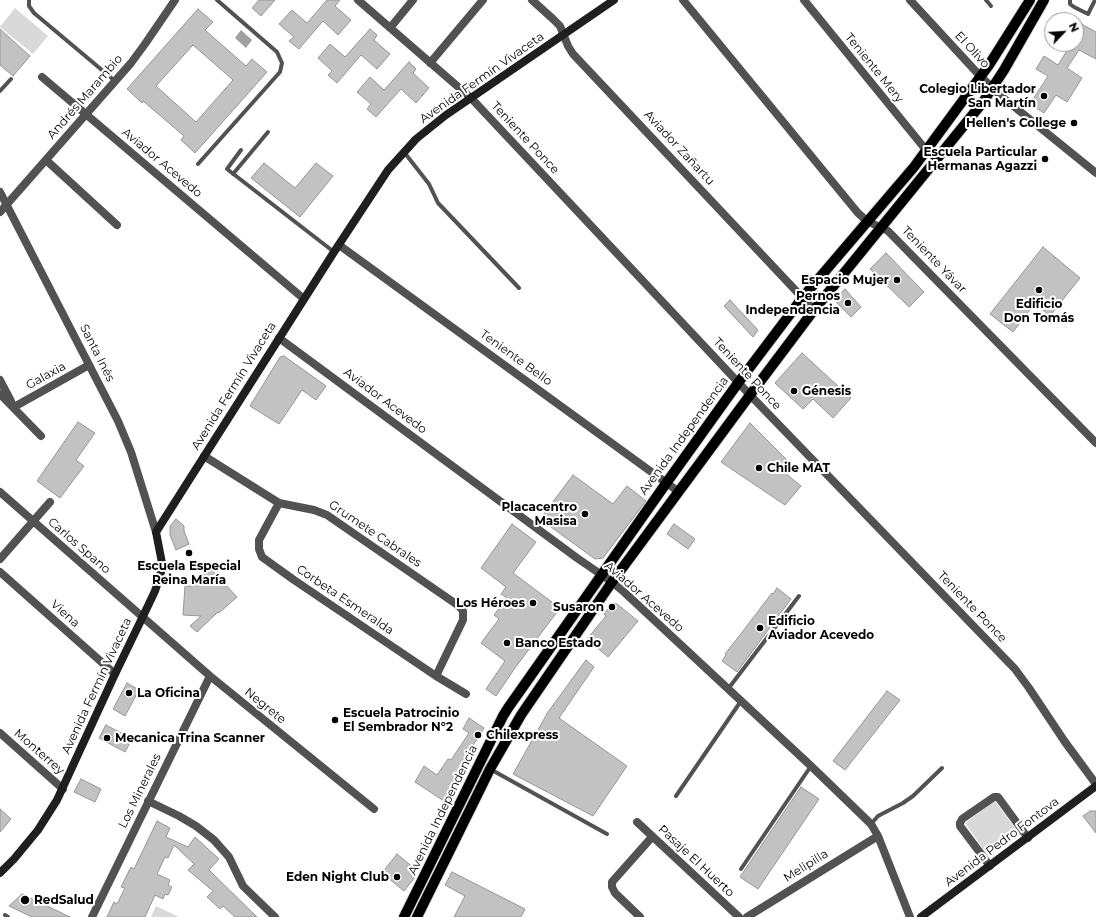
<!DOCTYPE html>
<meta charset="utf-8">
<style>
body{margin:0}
#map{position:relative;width:1096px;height:917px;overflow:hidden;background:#fff;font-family:Montserrat,sans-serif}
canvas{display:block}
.north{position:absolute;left:1044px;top:12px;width:40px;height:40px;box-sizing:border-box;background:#fff;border:1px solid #999;border-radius:50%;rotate:65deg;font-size:11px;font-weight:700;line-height:16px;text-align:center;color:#000}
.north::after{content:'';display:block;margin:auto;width:14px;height:18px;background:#000;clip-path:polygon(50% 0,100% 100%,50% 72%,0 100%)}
</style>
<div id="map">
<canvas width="1096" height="917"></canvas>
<div class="north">N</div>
</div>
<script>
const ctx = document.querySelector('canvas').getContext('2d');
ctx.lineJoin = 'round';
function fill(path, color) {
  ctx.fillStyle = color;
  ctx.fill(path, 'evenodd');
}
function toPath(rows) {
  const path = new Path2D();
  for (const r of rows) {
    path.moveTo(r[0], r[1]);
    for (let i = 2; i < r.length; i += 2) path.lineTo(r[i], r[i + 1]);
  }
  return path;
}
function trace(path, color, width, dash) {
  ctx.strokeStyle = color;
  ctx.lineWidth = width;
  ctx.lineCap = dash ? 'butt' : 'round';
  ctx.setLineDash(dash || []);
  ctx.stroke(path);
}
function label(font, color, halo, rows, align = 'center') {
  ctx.font = font + ' Montserrat,sans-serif';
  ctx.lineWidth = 4;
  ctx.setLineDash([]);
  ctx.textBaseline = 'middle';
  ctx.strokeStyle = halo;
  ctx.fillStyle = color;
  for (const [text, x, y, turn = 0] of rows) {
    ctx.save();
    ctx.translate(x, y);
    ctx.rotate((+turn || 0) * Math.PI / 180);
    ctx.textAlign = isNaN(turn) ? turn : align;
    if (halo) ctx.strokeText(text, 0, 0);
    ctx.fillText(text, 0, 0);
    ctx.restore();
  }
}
const green = toPath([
 [15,8,48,36,33,54,0,27],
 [995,801,1017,831,986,853,965,823],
 [156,906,179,917,151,917]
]);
const water = toPath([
 [241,30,252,40,246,48,235,38]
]);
const building = toPath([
 [259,0,275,0,261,16,252,8,259,0],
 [327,0,340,0,335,6,351,20,338,35,323,21,299,49,289,41,294,37,279,24,292,10,307,23,327,0],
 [198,9,213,22,205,30,246,66,252,59,267,72,195,153,181,140,184,136,143,101,142,103,127,89,198,9],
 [193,45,233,80,196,122,156,86,193,45],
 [1076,21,1096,32,1096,59,1079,50,1067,68,1082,78,1067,102,1056,95,1044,113,1030,104,1048,76,1036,69,1044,56,1058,65,1071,44,1076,44,1076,21],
 [0,29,30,56,13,76,0,65,0,29],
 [370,29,377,35,374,40,390,54,377,69,361,55,337,83,328,75,332,71,318,58,330,44,345,57,370,29],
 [409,62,416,69,413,73,429,88,416,103,401,89,376,117,367,109,371,104,357,92,370,77,384,90,409,62],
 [264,163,295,188,316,163,333,176,300,217,251,178,264,163],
 [1043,247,1080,278,1050,316,1035,303,1013,332,990,314,1043,247],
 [886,253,924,292,909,307,870,269,886,253],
 [845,289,861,307,851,317,834,300,845,289],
 [730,300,758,330,753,337,724,306,730,300],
 [802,353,851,398,833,418,813,399,803,409,775,383,802,353],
 [284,356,326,386,316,400,302,390,279,424,250,406,280,357,284,356],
 [78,422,95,433,76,460,84,466,60,498,37,481,78,422],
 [750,423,791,464,784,472,801,486,785,505,721,462,750,423],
 [573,475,613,504,627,486,646,501,603,558,595,559,540,519,573,475],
 [176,519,184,526,184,531,189,544,176,550,170,535,170,526,176,519],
 [512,524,536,542,513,573,560,608,515,668,496,696,486,689,505,661,481,643,499,619,494,615,507,598,501,594,506,587,481,568,512,524],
 [674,524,695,539,688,549,667,534,674,524],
 [211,569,237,597,219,613,218,612,197,632,190,626,201,616,183,615,185,586,192,586,211,569],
 [777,588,791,599,737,672,722,661,726,655,725,654,743,631,772,593,773,594,777,588],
 [613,603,617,604,638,621,608,657,587,639,606,616,604,614,613,603],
 [586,660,594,667,559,718,627,766,593,816,513,774,548,712,586,660],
 [127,683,139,690,125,716,113,709,127,683],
 [887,691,900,700,845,770,833,761,887,691],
 [469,718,484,728,470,750,476,754,457,783,447,803,415,782,424,766,437,775,448,759,451,760,469,733,463,729,469,718],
 [106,725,132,739,125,752,99,738,106,725],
 [81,779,101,789,95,802,74,792,81,779],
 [801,787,819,799,758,889,740,877,801,787],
 [0,809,11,819,0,832,0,809],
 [1090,811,1096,811,1096,833,1083,816,1090,811],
 [157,821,170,828,166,837,188,847,195,837,219,859,209,870,257,917,235,917,223,906,220,909,207,897,213,891,188,870,194,864,174,845,168,858,165,857,157,874,170,880,168,885,172,887,168,895,165,894,163,899,155,895,145,917,107,917,114,902,117,904,125,888,121,887,131,867,134,869,157,821],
 [397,854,414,868,416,876,404,891,382,873,397,854],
 [452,872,525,909,521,917,454,917,465,896,445,885,452,872],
 [22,894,70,917,32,917,9,906,22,894]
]);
const service = toPath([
 [29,0,29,6,34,13,115,81],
 [986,0,991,6],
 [1070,0,1070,4,1074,7,1088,14,1095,0],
 [0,91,11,79],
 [241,150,227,169,334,252],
 [404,152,429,184,438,203,519,288],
 [198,164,280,72,282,63,277,52,217,0],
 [233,174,268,132],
 [728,689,799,596],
 [490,769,607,834],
 [676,796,741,701],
 [871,824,878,816,903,803,913,796,942,768],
 [741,869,811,766],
 [5,915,8,917]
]);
const minor = toPath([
 [358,0,471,98],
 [532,0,553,19,560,26,568,46,573,54,814,310],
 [683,0,858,213,867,221,888,231,1096,443],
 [804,0,926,150],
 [390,28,413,0],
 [430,63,483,0],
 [42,77,304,299],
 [46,160,117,225],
 [0,212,131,63,145,44,175,0],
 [339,245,679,492],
 [279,338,577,558,612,582,624,592,811,766,871,824,878,836,910,917],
 [0,380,11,401],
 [0,394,41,436],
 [14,407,89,365],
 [204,456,279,503,314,510,327,515,459,606,463,611,463,620,436,676],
 [0,492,210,676,374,809],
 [279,503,259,540,259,549,262,557,294,580,436,676,466,694],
 [0,559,50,502],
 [0,572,115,674],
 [0,733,63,789],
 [148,801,179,816,196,826,214,840,229,857,243,886,275,917],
 [637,822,739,917],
 [990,866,960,826,960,823,962,819,994,797,998,797,1028,838],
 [92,917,210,676],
 [640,917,615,893,612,887,612,882,652,837],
 [747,917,878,836]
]);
const tertiary = toPath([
 [910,0,981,77,1001,96,1096,173],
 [471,98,750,395,1015,669,1029,688,1065,742,1096,784],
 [0,192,118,421,131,452,156,532]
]);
const secondary = toPath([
 [0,873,14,859,38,830,57,800,115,674,146,610,155,591,161,572,162,563,156,532,334,252,388,170,416,139,446,115,614,0],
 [921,917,1096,786]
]);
const primary = toPath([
 [404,917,503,716,508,708,667,482,738,383,803,297,914,167,989,65,1030,0],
 [417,917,490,769,521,715,612,582,750,395,814,310,983,102,1004,70,1044,0]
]);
const markers = [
 [1044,96,4,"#000"],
 [1074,123,4,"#000"],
 [1045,159,4,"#000"],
 [897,280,4,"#000"],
 [1039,290,4,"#000"],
 [848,303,4,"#000"],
 [794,391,4,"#000"],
 [759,468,4,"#000"],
 [585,514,4,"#000"],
 [189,553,4,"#000"],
 [533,603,4,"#000"],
 [612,607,4,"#000"],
 [760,628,4,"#000"],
 [507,643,4,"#000"],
 [129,693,4,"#000"],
 [335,720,4,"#000"],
 [478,735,4,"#000"],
 [107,738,4,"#000"],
 [397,877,4,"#000"],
 [25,900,5,"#000"]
];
const streetNames = [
 ["El Olivo",972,50,47],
 ["Teniente Mery",874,68,51],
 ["Avenida Fermín Vivaceta",482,78,-35],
 ["Andrés Marambio",85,97,-49],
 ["Teniente Ponce",525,138,47],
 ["Aviador Zañartu",679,148,47],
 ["Aviador Acevedo",162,163,40],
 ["Teniente Yávar",934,260,46],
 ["Santa Inés",97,353,63],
 ["Teniente Bello",516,358,36],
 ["Teniente Ponce",747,374,47],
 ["Galaxia",46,376,-29],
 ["Avenida Fermín Vivaceta",234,386,-58],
 ["Aviador Acevedo",385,401,37],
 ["Avenida Independencia",684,436,-54],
 ["Grumete Cabrales",375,534,34],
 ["Carlos Spano",79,546,41],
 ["Aviador Acevedo",644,597,41],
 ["Corbeta Esmeralda",345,600,34],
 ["Teniente Ponce",972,607,46],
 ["Viena",65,614,42],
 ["Avenida Fermín Vivaceta",97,686,-65],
 ["Negrete",265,706,39],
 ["Monterrey",39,752,41],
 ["Los Minerales",140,791,-64],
 ["Avenida Independencia",443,810,-64],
 ["Avenida Pedro Fontova",1002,842,-37],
 ["Pasaje El Huerto",696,861,43],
 ["Melipilla",806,866,-32]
];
const poiNames = [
 ["Colegio Libertador",1036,89],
 ["San Martín",1036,103],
 ["Hellen's College",1066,123],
 ["Escuela Particular",1037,152],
 ["Hermanas Agazzi",1037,166],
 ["Espacio Mujer",889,280],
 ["Pernos",840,296],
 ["Independencia",840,310],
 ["Edificio",1039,304,"center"],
 ["Don Tomás",1039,318,"center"],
 ["Génesis",802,391,"left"],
 ["Chile MAT",767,468,"left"],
 ["Placacentro",577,507],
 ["Masisa",577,521],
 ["Escuela Especial",189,566,"center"],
 ["Reina María",189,580,"center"],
 ["Los Héroes",525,603],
 ["Susaron",604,607],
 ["Edificio",768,621,"left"],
 ["Aviador Acevedo",768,635,"left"],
 ["Banco Estado",515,643,"left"],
 ["La Oficina",137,693,"left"],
 ["Escuela Patrocinio",343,713,"left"],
 ["El Sembrador N°2",343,727,"left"],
 ["Chilexpress",486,735,"left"],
 ["Mecanica Trina Scanner",115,738,"left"],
 ["Eden Night Club",389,877],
 ["RedSalud",34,900,"left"]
];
fill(green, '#d9d9d9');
fill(water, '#a0a0a0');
fill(building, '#c2c2c2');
trace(building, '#969696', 1);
trace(primary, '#dbdbdb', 12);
trace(service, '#525252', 4);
trace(minor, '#525252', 8);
trace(tertiary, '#525252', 8);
trace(secondary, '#1f1f1f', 8);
trace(primary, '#000', 10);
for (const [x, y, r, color] of markers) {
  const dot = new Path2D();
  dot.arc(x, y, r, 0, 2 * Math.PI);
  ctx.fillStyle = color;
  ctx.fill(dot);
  trace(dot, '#fff', 1.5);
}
label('12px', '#000', '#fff', streetNames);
label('bold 12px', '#000', '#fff', poiNames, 'right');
</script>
